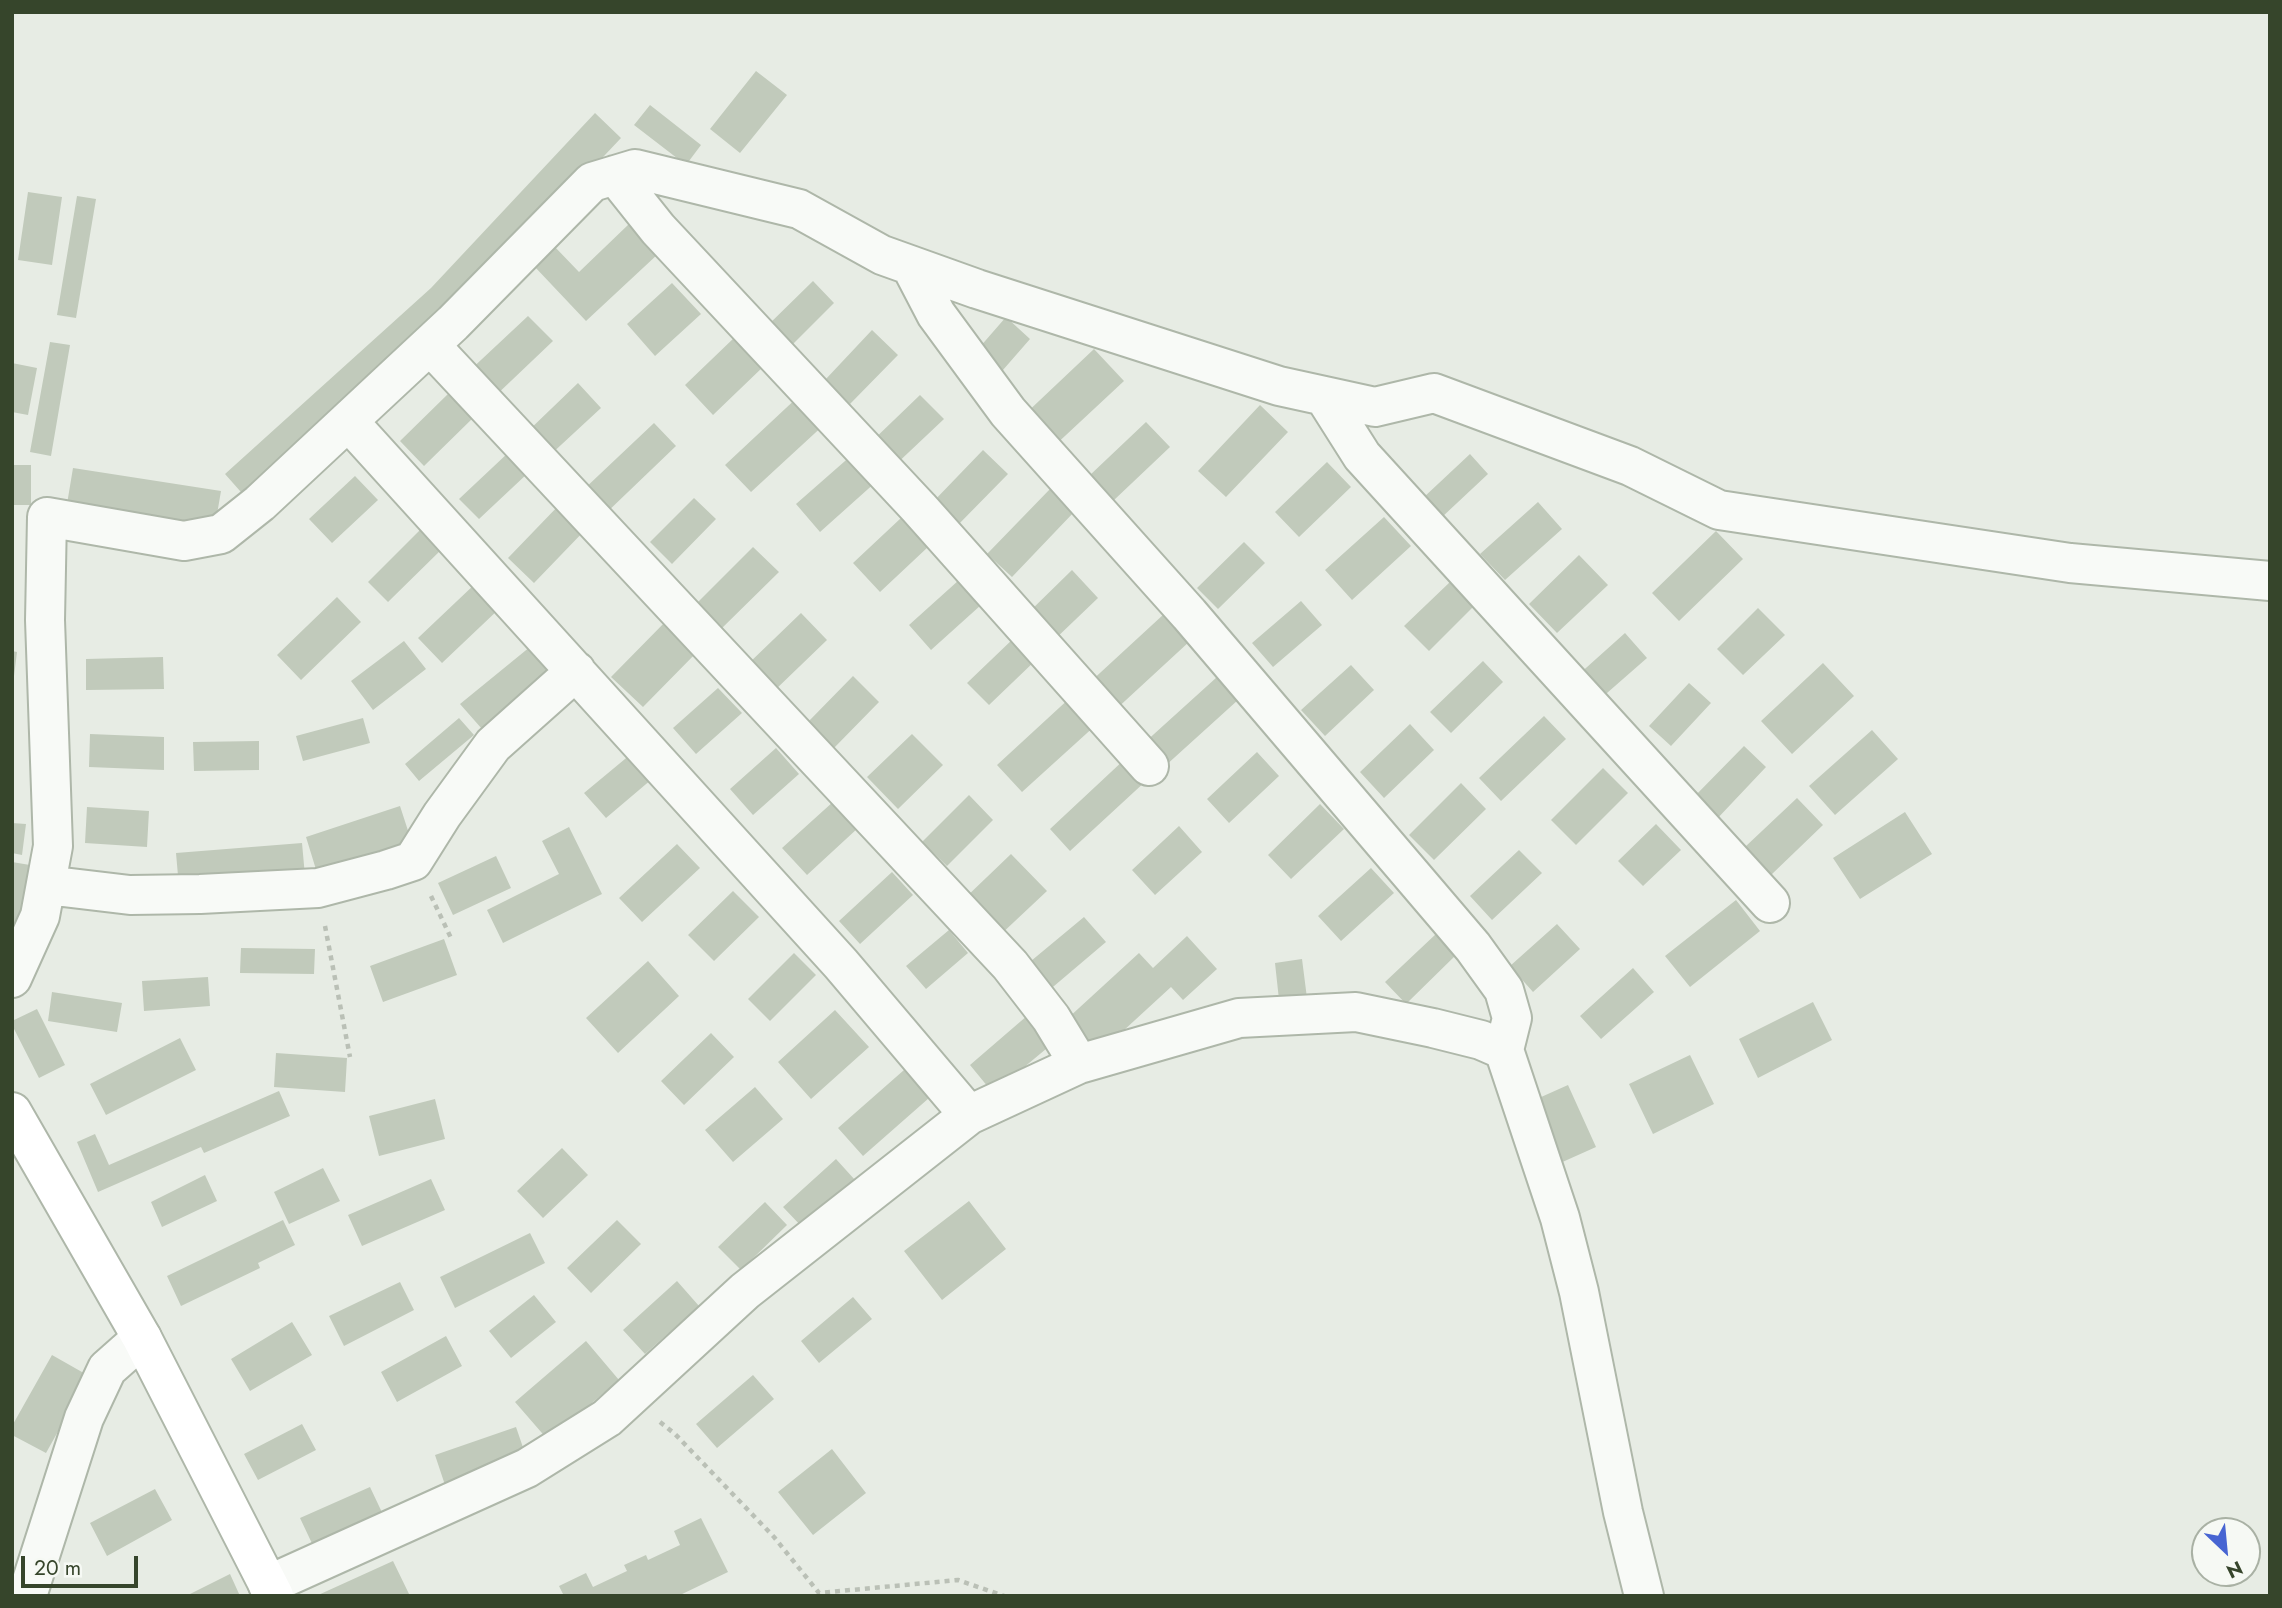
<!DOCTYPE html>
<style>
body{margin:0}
#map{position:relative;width:2282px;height:1608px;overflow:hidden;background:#e7ece4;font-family:Jost,sans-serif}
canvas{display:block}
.frame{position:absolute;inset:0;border:14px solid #36452b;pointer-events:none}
.north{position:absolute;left:2191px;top:1517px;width:70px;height:70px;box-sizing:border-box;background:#f6f9f4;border:2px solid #a9b1a4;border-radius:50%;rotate:154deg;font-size:19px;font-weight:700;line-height:28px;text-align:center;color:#36452b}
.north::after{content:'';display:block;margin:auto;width:24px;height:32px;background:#4765d2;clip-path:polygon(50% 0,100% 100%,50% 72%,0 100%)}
.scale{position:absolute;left:21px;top:1556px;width:117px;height:32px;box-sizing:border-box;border:4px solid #36452b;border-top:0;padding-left:9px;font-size:21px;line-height:24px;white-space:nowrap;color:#36452b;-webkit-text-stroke:5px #f6f9f4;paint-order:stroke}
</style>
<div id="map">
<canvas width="2282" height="1608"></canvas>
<div class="frame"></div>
<div class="north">N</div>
<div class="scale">20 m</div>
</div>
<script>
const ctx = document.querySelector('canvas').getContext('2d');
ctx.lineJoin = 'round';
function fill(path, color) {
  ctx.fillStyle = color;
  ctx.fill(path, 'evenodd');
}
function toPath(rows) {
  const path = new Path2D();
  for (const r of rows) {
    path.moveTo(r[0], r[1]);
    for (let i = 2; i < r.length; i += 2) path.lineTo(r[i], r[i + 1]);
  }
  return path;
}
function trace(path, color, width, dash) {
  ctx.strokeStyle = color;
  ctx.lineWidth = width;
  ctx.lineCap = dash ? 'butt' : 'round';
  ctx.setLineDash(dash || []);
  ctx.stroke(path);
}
const building = toPath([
 [756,71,787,95,740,153,710,129],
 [650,105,701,145,686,165,634,125],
 [595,113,621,138,457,312,248,500,225,474,431,288],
 [28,192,62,197,52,265,18,260],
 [77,196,96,199,76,318,57,315],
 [629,224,658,254,586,321,534,266,554,246,579,272],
 [813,281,834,303,785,352,763,330],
 [672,283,701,314,655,356,627,324],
 [528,316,553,341,491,400,466,374],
 [1006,317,1030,339,996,378,972,356],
 [872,330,898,355,850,404,825,380],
 [736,336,764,366,713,415,685,385],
 [50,342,70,345,51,456,30,452],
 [1094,349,1124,381,1051,449,1021,418],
 [12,363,37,368,28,415,12,412],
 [578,383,601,408,548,457,525,434],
 [449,393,474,417,424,466,400,441],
 [801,394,827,422,751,492,725,465],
 [920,395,944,419,891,469,868,445],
 [1260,405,1288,432,1226,497,1198,471],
 [1146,422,1170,447,1113,501,1089,476],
 [654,423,676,446,603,516,581,492],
 [983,450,1008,474,955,528,931,504],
 [509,452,528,473,479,519,459,499],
 [853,454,877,481,820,532,796,504],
 [1470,454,1488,474,1441,518,1423,498],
 [1327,462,1351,487,1299,537,1275,512],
 [12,465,31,465,31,505,12,505],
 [73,468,221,491,215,526,67,504],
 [355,476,378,500,332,543,309,519],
 [1051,488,1075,511,1012,577,987,554],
 [694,498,716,519,672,564,650,542],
 [1538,502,1562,529,1505,580,1480,554],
 [561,503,587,528,534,583,508,558],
 [1384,517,1411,546,1352,600,1325,570],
 [901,518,928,547,880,592,853,563],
 [423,527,443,548,388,602,368,582],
 [1716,531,1743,559,1679,621,1652,593],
 [1244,542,1265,563,1218,609,1197,588],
 [753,547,779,572,719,631,694,606],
 [1579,555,1608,585,1557,633,1529,604],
 [1072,570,1098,598,1052,642,1026,615],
 [959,580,981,605,931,650,909,625],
 [1450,582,1474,606,1429,651,1404,626],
 [476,583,500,608,442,663,418,638],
 [337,597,361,622,301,680,277,655],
 [1301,601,1322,625,1273,667,1252,643],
 [1758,608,1785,635,1743,675,1717,649],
 [801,613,827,640,773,692,747,665],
 [1164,614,1190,641,1113,712,1088,684],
 [668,619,700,649,643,707,611,677],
 [1625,633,1647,658,1599,700,1577,676],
 [1015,637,1037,659,989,705,967,683],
 [404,641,426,669,373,710,351,681],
 [536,642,556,666,482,729,460,704],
 [12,651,17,652,14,676,12,676],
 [163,657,164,689,86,690,86,659],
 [1483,661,1503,682,1451,733,1430,712],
 [1823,663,1854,696,1792,754,1761,721],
 [1351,665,1374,690,1325,736,1301,710],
 [853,676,879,702,834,748,808,722],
 [1217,677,1238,700,1164,767,1143,744],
 [1689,683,1711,703,1671,746,1649,726],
 [718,688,742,713,696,754,673,728],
 [1072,696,1097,724,1022,792,997,765],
 [1544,716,1566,739,1501,801,1479,778],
 [363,718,370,743,303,761,296,736],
 [459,718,474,735,419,781,405,764],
 [1410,724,1434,750,1384,798,1360,772],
 [1872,730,1898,759,1835,815,1809,786],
 [90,734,164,737,164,770,89,767],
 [912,734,943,765,898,809,867,777],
 [259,741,259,770,194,771,193,742],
 [1744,746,1766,767,1715,821,1692,799],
 [776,748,799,774,753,815,730,789],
 [1257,752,1279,776,1229,823,1207,799],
 [631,754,652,779,606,818,584,793],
 [1126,758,1147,780,1070,851,1050,829],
 [1603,768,1628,793,1576,845,1551,820],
 [1461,783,1486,809,1434,860,1409,835],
 [969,795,993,820,947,866,922,842],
 [1797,798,1823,825,1771,875,1745,847],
 [834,801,858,828,807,875,782,848],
 [1320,804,1344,829,1291,879,1268,855],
 [400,806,413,846,318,876,306,837],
 [87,807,149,811,147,847,85,843],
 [1905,812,1932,854,1860,899,1833,858],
 [12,823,26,824,22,855,12,853],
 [1656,824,1681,850,1643,886,1618,861],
 [1179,826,1202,852,1155,895,1132,870],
 [569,827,602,894,503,943,487,910,559,874,542,841],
 [302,843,305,876,179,887,176,853],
 [677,844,700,868,642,922,619,898],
 [1519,850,1542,873,1492,920,1470,896],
 [1011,854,1047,891,998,937,963,900],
 [496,856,511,888,453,915,438,883],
 [12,862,36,866,12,949],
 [1371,868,1394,893,1341,941,1318,916],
 [892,872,913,895,860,944,839,921],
 [733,891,759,917,714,961,688,935],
 [1736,900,1760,931,1690,987,1665,956],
 [1084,917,1106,942,1047,992,1025,966],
 [1557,924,1580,949,1533,992,1510,966],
 [949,930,968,953,926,989,906,966],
 [1437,933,1457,954,1406,1004,1385,982],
 [1187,936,1217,969,1183,1000,1171,987,1098,1054,1067,1019,1139,953,1153,968],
 [444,939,457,975,383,1002,370,966],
 [241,948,315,949,314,974,240,973],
 [794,953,816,975,770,1021,748,999],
 [1302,959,1308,1006,1280,1009,1275,963],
 [648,961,679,996,618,1053,586,1018],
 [1633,968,1654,992,1601,1039,1580,1016],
 [208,977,210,1006,144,1011,142,981],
 [52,992,122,1003,117,1032,48,1021],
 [1813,1002,1832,1040,1758,1078,1739,1039],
 [37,1009,65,1065,39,1078,12,1025,12,1021],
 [835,1010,869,1047,811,1099,778,1062],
 [1028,1015,1052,1044,993,1093,970,1065],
 [711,1033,734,1057,684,1105,661,1081],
 [180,1038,196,1070,106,1115,90,1084],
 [276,1053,347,1058,345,1092,274,1087],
 [1690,1055,1714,1104,1653,1134,1629,1084],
 [904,1070,929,1098,863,1156,838,1128],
 [1568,1085,1596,1147,1558,1164,1530,1102],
 [755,1087,783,1119,733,1162,705,1130],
 [279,1091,290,1116,204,1153,201,1147,98,1192,77,1142,95,1134,109,1165],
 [435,1099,445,1139,379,1156,369,1116],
 [562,1148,588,1175,543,1218,517,1191],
 [836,1159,855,1180,803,1228,783,1207],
 [323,1168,340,1201,289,1224,274,1192],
 [205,1175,217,1201,162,1227,151,1202],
 [431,1179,445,1210,362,1246,348,1215],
 [969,1201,1006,1249,942,1300,904,1251],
 [765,1202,787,1225,741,1270,718,1247],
 [283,1220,295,1245,258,1263,260,1268,181,1306,167,1276],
 [617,1220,641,1244,591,1293,567,1268],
 [530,1233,545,1263,455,1308,440,1277],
 [677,1281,699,1306,645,1354,623,1330],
 [400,1282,414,1310,344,1346,329,1316],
 [534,1295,556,1322,511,1358,489,1331],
 [853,1297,872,1319,819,1363,801,1341],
 [292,1322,312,1355,250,1391,231,1359],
 [446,1336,462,1366,397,1402,381,1372],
 [586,1341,619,1380,548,1440,515,1402],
 [52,1355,89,1376,46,1453,12,1435,12,1426],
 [753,1375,774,1399,717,1448,696,1424],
 [302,1424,316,1450,258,1480,244,1454],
 [516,1427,528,1462,447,1491,435,1455],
 [832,1449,866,1493,813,1535,778,1492],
 [370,1487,387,1523,317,1554,300,1518],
 [155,1489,172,1520,107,1556,90,1523],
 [701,1518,728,1572,678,1596,564,1596,559,1586,586,1573,593,1587,627,1571,624,1565,646,1555,648,1560,680,1545,674,1531],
 [393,1561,410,1596,316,1596],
 [230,1574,240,1596,186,1596]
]);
const path = toPath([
 [431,896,451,938],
 [325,926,350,1057],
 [660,1422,675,1434,774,1537,819,1593,958,1580,1004,1596]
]);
const street = toPath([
 [615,175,658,229,919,508,1149,766],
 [911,266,936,314,1008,412,1189,614,1473,947,1504,990,1512,1018,1504,1050],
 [430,345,1010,965,1051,1018,1079,1064],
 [1324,396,1362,456,1770,903],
 [348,421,841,964,969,1115],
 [46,885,130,895,200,894,318,888,386,870,413,861,442,815,493,745,576,671],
 [12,978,40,916,53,846,45,620,47,517,184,541,221,534,260,503,453,323,592,182,635,169,799,209,882,255,977,289,1279,386,1375,407,1434,393,1630,466,1719,510,2070,563,2270,581],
 [268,1585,527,1468,607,1418,745,1291,969,1115,1079,1064,1239,1018,1356,1012,1433,1028,1481,1040,1504,1050,1560,1218,1579,1292,1623,1512,1644,1596],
 [27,1596,84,1418,107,1369,142,1338]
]);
const secondary = toPath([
 [12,1112,142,1338,274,1596]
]);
fill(building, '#c1cabb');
trace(street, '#aeb7a9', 42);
trace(secondary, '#aeb7a9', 42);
trace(path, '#bac0b6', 4.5, [5, 5]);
trace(street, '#f8faf7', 38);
trace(secondary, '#fff', 38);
</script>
